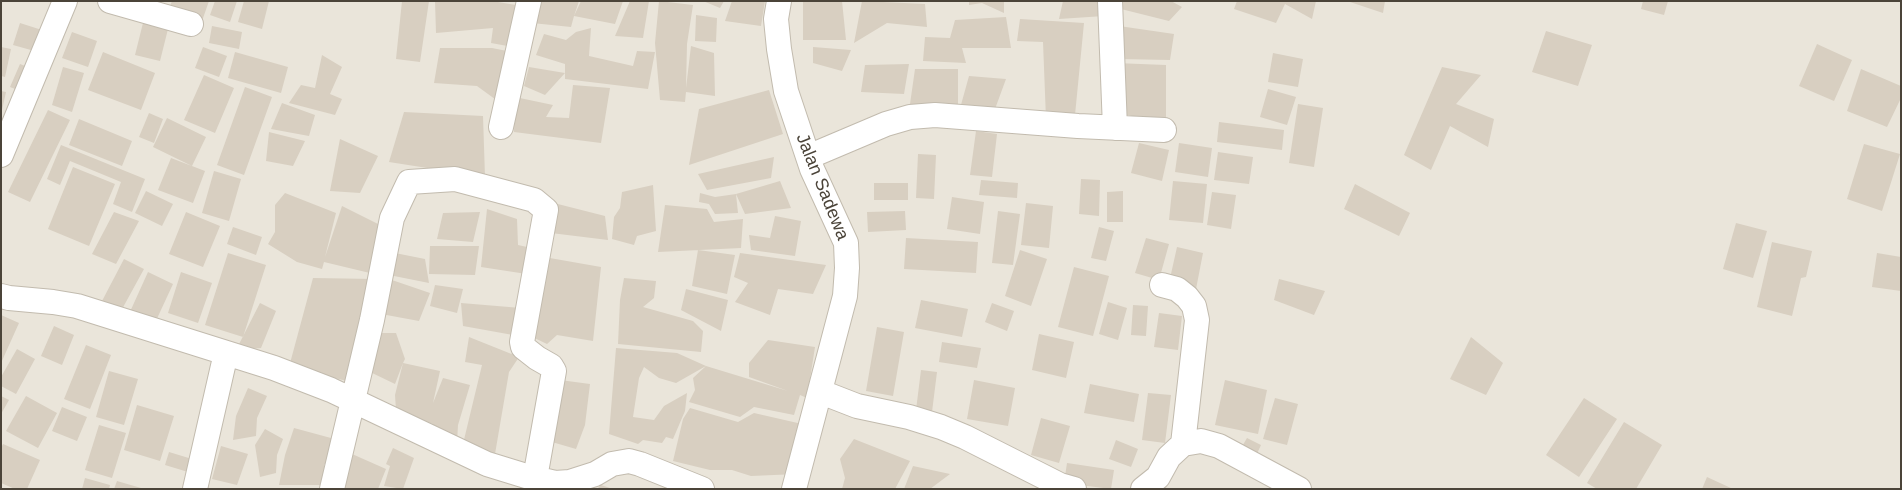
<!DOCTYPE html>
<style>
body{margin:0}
#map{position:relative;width:1902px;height:490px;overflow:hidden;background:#f6f3ec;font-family:Helvetica,sans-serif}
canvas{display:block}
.frame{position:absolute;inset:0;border:2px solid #4b4439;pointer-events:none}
</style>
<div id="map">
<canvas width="1902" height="490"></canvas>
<div class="frame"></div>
</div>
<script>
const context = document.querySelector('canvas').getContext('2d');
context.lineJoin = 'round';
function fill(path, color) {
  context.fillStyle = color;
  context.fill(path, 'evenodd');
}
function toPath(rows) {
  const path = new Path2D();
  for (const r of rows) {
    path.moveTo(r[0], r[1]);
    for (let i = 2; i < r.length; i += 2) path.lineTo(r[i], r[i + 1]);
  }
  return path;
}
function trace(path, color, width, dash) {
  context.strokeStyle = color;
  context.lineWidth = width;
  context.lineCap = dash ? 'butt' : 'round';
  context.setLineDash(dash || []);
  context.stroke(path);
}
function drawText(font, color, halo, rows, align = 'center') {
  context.font = font + ' Helvetica,sans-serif';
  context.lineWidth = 4;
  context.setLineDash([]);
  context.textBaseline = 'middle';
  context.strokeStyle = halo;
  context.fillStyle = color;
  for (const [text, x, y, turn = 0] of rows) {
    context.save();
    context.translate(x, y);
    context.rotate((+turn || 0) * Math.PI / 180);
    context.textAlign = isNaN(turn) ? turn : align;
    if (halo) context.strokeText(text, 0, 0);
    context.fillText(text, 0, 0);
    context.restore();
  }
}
const residential = toPath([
 [1,1,1901,1,1901,489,1,489]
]);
const building = toPath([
 [172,1,209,1,202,21,169,9],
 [215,1,237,1,230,22,210,15],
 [244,1,269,1,262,29,238,22],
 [402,1,429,1,420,62,396,59],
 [435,1,492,1,522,6,513,47,491,43,493,28,436,33],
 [536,1,579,1,574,16,581,1,623,1,615,24,574,16,571,27,532,23],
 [630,1,649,1,643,38,615,36],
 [659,1,693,5,687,44,686,88,691,46,714,53,715,96,686,92,685,102,660,100,655,43],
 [703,1,724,1,720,8],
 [732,1,765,1,761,26,725,21],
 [803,1,842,1,846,40,803,40],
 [862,1,925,4,927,27,887,23,854,43],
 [969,1,1004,1,1004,13,982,3,969,5],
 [1063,1,1104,1,1104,16,1059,19],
 [1118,1,1171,1,1182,7,1169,21,1117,8],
 [1237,1,1316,1,1312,19,1285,4,1276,23,1234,9],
 [1347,1,1385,1,1383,13],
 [1643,1,1668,1,1664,15,1641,9],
 [696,15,717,18,716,42,695,41],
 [1006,17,1011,48,962,48,966,63,923,61,925,37,950,38,955,20],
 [1020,19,1084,23,1075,115,1046,119,1043,42,1017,41],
 [20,23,45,31,38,52,13,45],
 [143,23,168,29,160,61,135,55],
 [212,26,242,32,239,49,209,43],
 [1119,26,1174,34,1170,60,1119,59],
 [591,28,589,56,633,66,637,51,655,52,648,89,565,79,565,64,536,55,544,34,566,40,576,32],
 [1546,31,1592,45,1578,86,1532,72],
 [72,32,97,41,88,67,62,58],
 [1817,44,1852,60,1834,101,1799,86],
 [1,47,11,49,5,77,1,76],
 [203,47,227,56,219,77,195,68],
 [813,47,851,50,842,71,813,63],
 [440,48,492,48,507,51,499,102,477,86,434,83],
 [103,52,155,73,141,110,88,90],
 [235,52,288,67,281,93,228,78],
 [1273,53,1303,59,1298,87,1268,82],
 [322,55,342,67,330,94,342,99,335,115,289,103,301,85,315,88],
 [1115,63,1166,65,1166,123,1117,113],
 [20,64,33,69,23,92,10,87],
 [909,64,904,94,861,92,865,65],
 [63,67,84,73,72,112,52,105],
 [529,67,565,73,545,95,524,86],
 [1442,67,1481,75,1456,104,1494,119,1488,147,1450,126,1431,170,1404,155],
 [915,69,958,69,958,106,909,111],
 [1861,69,1901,86,1901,98,1887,127,1847,111],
 [204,75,234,88,215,133,184,120],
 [969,76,1006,79,995,109,959,112],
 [573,85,610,88,601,143,514,132,515,97,553,105,546,117,569,118],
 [245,87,272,97,244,175,217,165],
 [1268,89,1296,97,1287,125,1260,117],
 [769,90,783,134,689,165,699,109],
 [1,91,6,92,2,110,1,110],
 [282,103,315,115,309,136,271,129],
 [1298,104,1323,108,1314,167,1289,163],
 [48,110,70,120,30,202,8,192],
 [404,112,483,116,485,177,389,162],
 [149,113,163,119,154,143,139,137],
 [167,118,206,137,192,166,153,147],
 [79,119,132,141,122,166,69,145],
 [1219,122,1284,130,1282,150,1217,142],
 [976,131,997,134,992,177,970,175],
 [269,132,305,141,293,166,266,161],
 [340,139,378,156,360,193,330,191],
 [1139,143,1169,150,1162,181,1131,173],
 [1179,143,1212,148,1208,177,1175,172],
 [1864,144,1900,154,1882,211,1847,199],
 [61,145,145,179,132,212,113,204,121,182,70,161,60,185,47,179],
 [1218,152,1253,157,1249,184,1214,180],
 [918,154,936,155,934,199,916,198],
 [774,157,771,178,707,190,698,174],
 [171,158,205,171,193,203,158,190],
 [73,167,115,184,89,246,48,229],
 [214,171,241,179,229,221,202,213],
 [1081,179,1100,180,1099,216,1079,214],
 [981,180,1018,183,1017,198,979,195],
 [780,181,791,208,745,214,736,194],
 [1173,181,1207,184,1203,223,1169,220],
 [874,183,908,183,908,200,874,200],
 [1355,184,1410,213,1399,236,1344,209],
 [653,185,656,231,637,236,634,245,612,239,614,217,620,208,622,192],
 [146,191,173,204,162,226,135,213],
 [1123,191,1123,222,1107,222,1107,192],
 [1212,192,1236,195,1231,229,1207,225],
 [285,193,336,213,325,257,342,206,384,227,374,274,324,262,322,269,297,262,268,244,275,232,275,205],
 [700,193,715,197,736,194,738,213,715,214,709,204,699,202],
 [952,197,984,202,980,234,947,229],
 [546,201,605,216,608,240,551,233],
 [1026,203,1053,206,1049,248,1021,245],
 [665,205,707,209,714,222,743,219,741,248,658,252],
 [487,209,517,219,518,245,536,249,533,275,481,267],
 [905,211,906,230,868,232,867,212],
 [998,211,1020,214,1013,265,992,263],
 [114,212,139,221,116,264,92,254],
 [186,212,220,226,203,267,169,254],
 [480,212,473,242,437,239,443,213],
 [775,216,801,221,795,256,751,250,749,235,770,238],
 [1736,223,1767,231,1753,278,1723,269],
 [233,227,262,237,256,255,227,244],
 [1099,227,1114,231,1106,261,1091,258],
 [906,238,978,242,976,273,904,269],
 [1146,238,1169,244,1159,280,1135,273],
 [1772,242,1812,251,1806,277,1801,278,1792,316,1757,307],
 [430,246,479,246,475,275,429,274],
 [1177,247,1203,253,1196,289,1169,283],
 [698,250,735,255,727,294,692,286],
 [1020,250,1047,259,1031,306,1005,296],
 [228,253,266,265,243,337,205,325],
 [395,253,425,259,429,283,389,275],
 [740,253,826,265,813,294,778,289,770,315,735,302,748,283,734,277],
 [1877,253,1901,257,1901,291,1872,287],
 [544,257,601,267,593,341,557,335,547,344,524,333],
 [124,259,144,269,121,311,102,301],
 [1074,267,1109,276,1093,336,1058,327],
 [148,272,173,284,154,325,129,314],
 [181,272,212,283,198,323,168,313],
 [313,278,375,279,347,381,289,367],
 [624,278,656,281,654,298,643,307,693,321,703,331,701,352,618,344,620,300],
 [389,279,430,293,419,321,381,314],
 [1279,279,1325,291,1314,315,1274,300],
 [435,285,463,289,457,313,430,306],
 [686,289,728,300,721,331,681,310],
 [921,300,968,309,962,337,915,328],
 [1108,302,1127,308,1118,340,1099,334],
 [260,303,276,311,261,348,236,350],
 [461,303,521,308,513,335,463,326],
 [992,303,1014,311,1007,331,985,322],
 [1133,305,1148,306,1146,336,1131,335],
 [1159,313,1182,316,1178,350,1154,347],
 [1,315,19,323,1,363],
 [54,326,74,335,62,365,41,356],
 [877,327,904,332,893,396,866,391],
 [375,333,396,333,405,359,403,363,440,371,433,403,443,378,470,385,458,425,457,443,433,433,433,424,396,410,395,395,403,363,395,384,368,371],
 [1039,334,1074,342,1066,378,1032,370],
 [469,337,519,357,509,372,495,454,462,448,482,365,465,362],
 [1471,337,1503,363,1486,395,1450,379],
 [768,340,815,347,807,398,800,395,794,415,754,407,740,417,689,402,695,390,693,378,706,366,788,391,749,377,749,363],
 [942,342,981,348,977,368,939,362],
 [86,345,111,355,90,409,64,399],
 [616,348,677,353,706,366,676,383,659,378,644,367,639,378,633,417,654,420,664,406,687,393,685,411,673,439,666,437,662,443,643,440,638,444,609,434],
 [17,349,35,359,16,394,1,386,1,377],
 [921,370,937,372,932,412,916,410],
 [109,371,138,379,124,425,96,417],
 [560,380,590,384,585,425,576,449,545,440],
 [974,380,1015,388,1008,426,967,419],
 [1225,380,1267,390,1258,434,1215,425],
 [1090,384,1139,394,1134,422,1084,413],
 [248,388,267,396,257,418,256,436,233,440,236,416],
 [1148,393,1171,395,1165,443,1142,440],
 [1,396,9,400,1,414],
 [26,396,57,413,38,448,6,431],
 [1275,398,1298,404,1287,445,1263,439],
 [1584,398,1617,419,1579,477,1546,455],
 [137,405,174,416,160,461,124,450],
 [62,407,87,417,77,441,52,431],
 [690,408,738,422,754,413,802,424,796,435,797,474,751,476,732,470,710,470,673,461,683,419],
 [1041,418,1070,426,1059,463,1031,455],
 [1624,422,1662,445,1636,489,1597,489,1587,483],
 [99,425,126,433,112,478,85,470],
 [294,428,342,441,324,465,325,485,279,485,285,455],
 [265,429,283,439,277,455,276,473,260,477,255,445],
 [1247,438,1261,445,1255,458,1240,450],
 [854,439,910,461,895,489,842,489,845,478,840,459],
 [1116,440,1138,449,1131,467,1109,459],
 [3,444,40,460,27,489,15,489,1,483,1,448],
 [221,446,248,454,237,485,212,479],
 [393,448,414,458,403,489,384,486,390,466,386,464],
 [343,450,386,469,378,489,334,489],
 [169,452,192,459,188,472,165,465],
 [1067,463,1114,470,1111,489,1064,483],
 [913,466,950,474,930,489,904,489],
 [1707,477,1733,489,1702,489],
 [85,478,110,485,109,489,82,489],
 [117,481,141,488,141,489,114,489],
 [601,485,610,488,610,489,597,489]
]);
const minor = toPath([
 [110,1,191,24],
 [779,1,776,19,779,49,786,91,812,169,846,243,847,268,845,296,794,489],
 [1110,1,1115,128],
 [501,127,529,1],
 [1,155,65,1],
 [808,157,886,124,910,117,935,115,1078,126,1164,130],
 [1162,285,1177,289,1187,297,1194,306,1197,320,1183,444],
 [1,296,9,298,53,302,77,306,274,368,331,390,487,464,526,476,555,483,570,482,595,474,612,464,629,461,640,464,702,489],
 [821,392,857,406,909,417,941,427,965,437,1060,485,1074,489],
 [195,489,226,353],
 [332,489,372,320,392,218,409,182,455,179,534,200,546,210,522,342,523,347,537,358,551,366,554,371,535,478],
 [1143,489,1158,477,1169,457,1183,444,1201,441,1219,446,1299,489]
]);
const streetNames = [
 ["Jalan Sadewa",822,187,68]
];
fill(residential, '#eae5da');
fill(building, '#d8cfc1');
trace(minor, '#c2bbae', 26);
trace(minor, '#fff', 24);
drawText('18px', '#4b4439', '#fff', streetNames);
</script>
